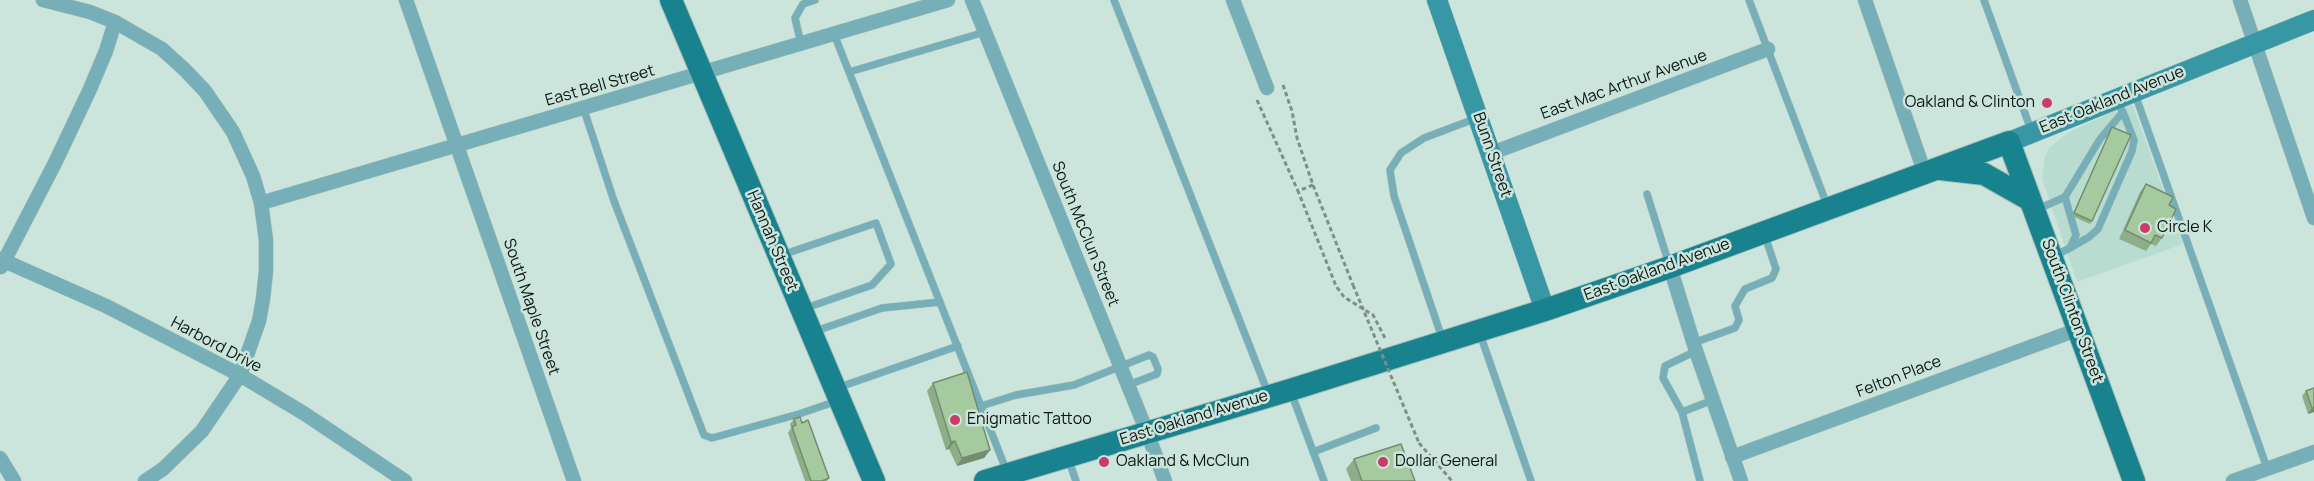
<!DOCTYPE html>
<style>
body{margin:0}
canvas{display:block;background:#cbe5dd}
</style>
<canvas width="2314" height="481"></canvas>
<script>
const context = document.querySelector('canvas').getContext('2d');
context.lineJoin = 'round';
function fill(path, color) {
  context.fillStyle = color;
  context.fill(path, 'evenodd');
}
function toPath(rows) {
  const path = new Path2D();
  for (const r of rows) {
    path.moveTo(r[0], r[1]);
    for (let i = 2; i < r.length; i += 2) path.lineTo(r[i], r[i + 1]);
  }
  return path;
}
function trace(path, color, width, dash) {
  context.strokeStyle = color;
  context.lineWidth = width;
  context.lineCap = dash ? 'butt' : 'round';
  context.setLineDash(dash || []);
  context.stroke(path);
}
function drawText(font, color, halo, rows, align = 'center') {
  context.font = font + ' Manrope,sans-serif';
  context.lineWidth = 5;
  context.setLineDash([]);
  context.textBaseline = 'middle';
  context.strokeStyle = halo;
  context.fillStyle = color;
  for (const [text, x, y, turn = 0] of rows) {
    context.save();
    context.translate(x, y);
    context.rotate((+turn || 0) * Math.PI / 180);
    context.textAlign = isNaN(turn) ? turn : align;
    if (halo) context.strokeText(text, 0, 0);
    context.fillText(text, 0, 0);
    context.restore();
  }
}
const built = toPath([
 [2132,103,2183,244,2077,282,2042,179,2045,156,2049,148,2069,132]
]);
const path = toPath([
 [1283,85,1292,111,1297,138,1313,185,1353,285],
 [1257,100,1298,191],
 [1313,185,1298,191,1336,286,1344,297,1373,315,1385,338],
 [1419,443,1452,481]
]);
const lane = toPath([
 [1114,0,1268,393],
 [1749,0,1827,205],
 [1984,0,2031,130],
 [834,34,1007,472],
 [801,44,795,18,803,4,815,0],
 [849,72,985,32],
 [2135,94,2267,468],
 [583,107,614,201,704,435,712,438,799,414,837,401],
 [1647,194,1669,264],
 [2038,209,2065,197,2100,139,2123,112,2121,109],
 [2070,248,2089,237,2098,229,2132,151,2134,140,2123,112],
 [782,255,876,223,891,264,872,285,806,308],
 [2054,256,2070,248,2076,235,2065,197],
 [813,332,882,308,940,302],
 [1480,334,1531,481],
 [1442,338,1394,196,1390,170,1401,153,1424,138,1477,118],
 [1693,343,1735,328,1739,320,1735,306,1745,289,1772,278,1776,269,1765,236],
 [837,388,958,346],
 [1291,392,1324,481],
 [981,406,1016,395,1074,385,1149,355,1153,357,1158,369,1157,374,1128,385],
 [1682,412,1663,378,1665,366,1696,351],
 [1313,452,1376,428],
 [1069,461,1076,481],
 [1700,481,1682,412,1713,400]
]);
const street = toPath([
 [43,0,90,12,115,22,162,49,185,70,205,91,233,132,253,176,261,203,266,240,266,271,263,299,259,321,240,375,202,431,163,469,145,481],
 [406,0,574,481],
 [972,0,1147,432,1165,481],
 [1233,0,1267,88],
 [1865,0,1924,171],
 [2240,0,2314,218],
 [1492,153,1768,49],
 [261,203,948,0],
 [0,259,106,306,240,375,305,414,405,481],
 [1,267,55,163,90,89,106,51,115,22],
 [1670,267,1696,351,1741,481],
 [1732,457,2079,329],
 [0,458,14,481],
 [2233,481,2314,452]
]);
const secondary = toPath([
 [1437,0,1545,310],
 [2009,142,2314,20]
]);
const primary = toPath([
 [671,0,874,481],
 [1940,169,1984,174,2030,200],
 [985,481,1290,390,1545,310,1670,267,2009,142,2134,481]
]);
const pathBridge = toPath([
 [1353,285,1419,443]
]);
const wall = toPath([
 [2112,127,2092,221,2090,224,2072,216],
 [2146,184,2169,205,2162,238,2156,246,2151,244,2146,251,2119,239,2140,192],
 [933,383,990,450,984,458,957,466,949,449,946,450,927,391],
 [2314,388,2314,412,2308,414,2302,396,2306,391],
 [794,419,829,478,827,481,805,481,788,433,791,428,790,424],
 [1354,459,1415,481,1351,481,1346,469]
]);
const shadedWall = toPath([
 [2312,408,2314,408,2314,412,2308,414],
 [955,441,949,449,946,450,951,442],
 [990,450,984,458,957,466,962,458]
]);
const building = toPath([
 [2112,127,2131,135,2092,221,2074,213,2112,127],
 [2146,184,2173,197,2169,205,2176,209,2162,238,2155,235,2151,243,2125,230,2146,184],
 [967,372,990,450,962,458,955,441,951,442,933,383,967,372],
 [2314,388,2314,408,2312,408,2306,391,2314,388],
 [800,417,802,423,808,420,829,478,822,481,811,481,792,427,796,425,794,419,800,417],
 [1401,444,1415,481,1362,481,1354,459,1401,444]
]);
const markers = [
 [2047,103,6,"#ca3c68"],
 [2145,228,6,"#ca3c68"],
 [955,420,6,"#ca3c68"],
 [1104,462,6,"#ca3c68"],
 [1383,462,6,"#ca3c68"]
];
const streetNames = [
 ["East Mac Arthur Avenue",1624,85,-20],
 ["East Bell Street",600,86,-16],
 ["East Oakland Avenue",2112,100,-22],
 ["Bunn Street",1492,155,71],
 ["South McClun Street",1085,234,68],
 ["Hannah Street",772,241,67],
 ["East Oakland Avenue",1657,270,-20],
 ["South Maple Street",531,307,71],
 ["South Clinton Street",2072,311,70],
 ["Harbord Drive",216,345,28],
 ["Felton Place",1899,377,-21],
 ["East Oakland Avenue",1194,418,-17]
];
const poiNames = [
 ["Oakland & Clinton",2035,103,"right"],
 ["Circle K",2157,228],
 ["Enigmatic Tattoo",967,420],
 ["Oakland & McClun",1116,462],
 ["Dollar General",1395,462]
];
fill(built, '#b9dcd1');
trace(lane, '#a9c0b8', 8);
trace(street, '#a9c0b8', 15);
trace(secondary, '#a9c0b8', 21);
trace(primary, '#a9c0b8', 24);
trace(path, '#7c8f89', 3, [4.5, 3]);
trace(lane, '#77afb8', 7);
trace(street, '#77afb8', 14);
trace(secondary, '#3797a5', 20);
trace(primary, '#19828f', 22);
trace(pathBridge, '#7c8f89', 3, [4.5, 3]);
fill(wall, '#8eae89');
fill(shadedWall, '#748d6f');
fill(building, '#a5ca9f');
trace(building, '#748d6f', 1.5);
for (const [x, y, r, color] of markers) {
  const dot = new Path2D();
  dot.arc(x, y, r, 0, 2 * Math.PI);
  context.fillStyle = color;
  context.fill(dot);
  trace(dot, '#cbe5dd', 2);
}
drawText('16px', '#0c1512', '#cbe5dd', streetNames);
drawText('16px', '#0c1512', '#cbe5dd', poiNames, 'left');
</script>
